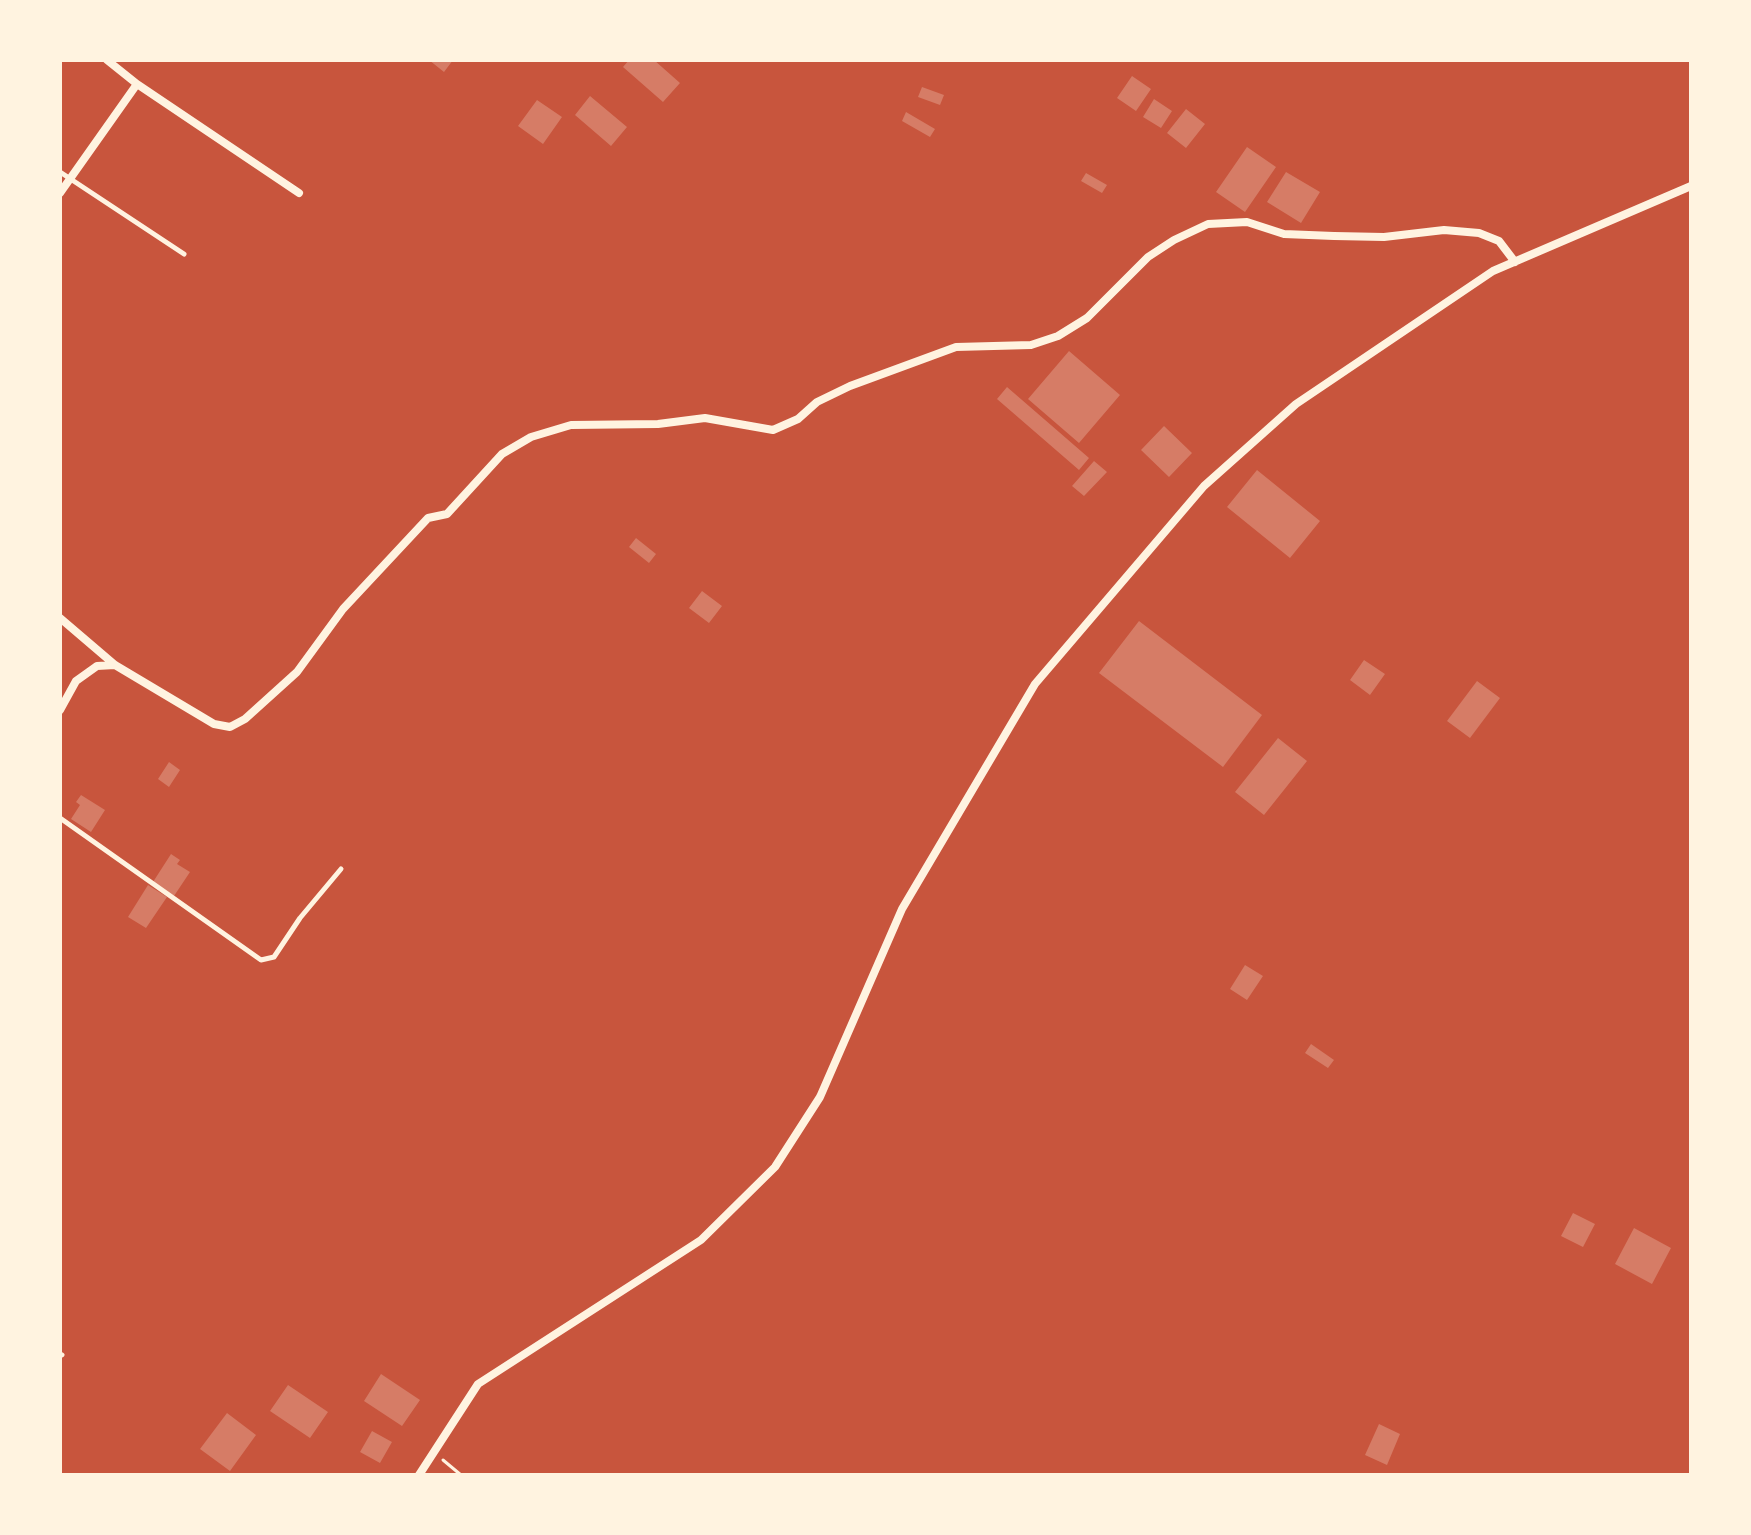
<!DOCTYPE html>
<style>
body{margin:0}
#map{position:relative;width:1751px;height:1535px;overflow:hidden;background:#c8553d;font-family:Raleway,sans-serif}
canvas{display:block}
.frame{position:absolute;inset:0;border:62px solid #fff3e0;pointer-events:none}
</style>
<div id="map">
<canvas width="1751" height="1535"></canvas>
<div class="frame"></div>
</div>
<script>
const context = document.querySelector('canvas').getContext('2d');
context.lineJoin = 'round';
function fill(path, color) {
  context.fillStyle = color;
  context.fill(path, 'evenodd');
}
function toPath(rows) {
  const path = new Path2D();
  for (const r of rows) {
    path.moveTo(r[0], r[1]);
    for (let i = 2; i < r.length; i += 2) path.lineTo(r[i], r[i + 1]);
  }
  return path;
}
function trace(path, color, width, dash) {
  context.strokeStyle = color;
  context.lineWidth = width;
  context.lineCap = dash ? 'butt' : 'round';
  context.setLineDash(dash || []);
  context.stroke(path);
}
const building = toPath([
 [429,60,453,60,444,72],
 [629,60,654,60,680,83,663,102,623,67],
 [1132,76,1151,89,1136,111,1117,98],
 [922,87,944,95,940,105,918,97],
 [590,96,627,127,611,146,575,115],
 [1154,99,1172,111,1161,128,1143,117],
 [537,100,562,117,543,144,518,126],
 [1186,109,1205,124,1186,148,1167,133],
 [906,112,935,129,930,137,902,121],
 [1247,147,1276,167,1245,212,1216,192],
 [1286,172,1320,192,1301,223,1267,202],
 [1086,173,1107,185,1102,193,1081,181],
 [1069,351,1120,395,1079,443,1028,399],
 [1007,387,1089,458,1079,470,997,399],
 [1164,426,1192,453,1169,477,1141,450],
 [1094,461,1107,472,1084,496,1072,486],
 [1257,470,1320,521,1290,558,1227,507],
 [636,538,656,554,649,563,629,547],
 [702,591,722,606,709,623,689,608],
 [1139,621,1262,715,1223,767,1099,673],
 [1364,660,1385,674,1370,695,1350,680],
 [1477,681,1500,698,1470,738,1447,721],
 [1278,738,1307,761,1264,815,1235,792],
 [169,762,180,770,169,787,158,779],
 [81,795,105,810,91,832,71,819,80,805,76,802],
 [171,854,180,860,177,864,190,872,174,896,153,882],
 [148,885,167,897,146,928,128,917],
 [1245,965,1263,976,1247,1000,1230,989],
 [1311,1044,1334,1060,1328,1068,1305,1053],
 [1573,1213,1595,1224,1583,1247,1561,1236],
 [1634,1228,1671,1248,1652,1284,1615,1264],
 [381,1374,420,1400,402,1426,364,1401],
 [288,1385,328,1412,310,1438,270,1411],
 [227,1413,256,1435,230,1471,200,1449],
 [1379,1424,1400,1434,1387,1465,1365,1455],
 [372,1431,392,1442,380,1463,360,1452]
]);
const path = toPath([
 [443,1460,461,1475]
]);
const service = toPath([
 [60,172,184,254],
 [60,818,261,960,274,957,300,918,341,869],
 [60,1354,62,1355]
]);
const minor = toPath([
 [107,60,137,84,299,193],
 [60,193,137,84],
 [60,618,115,665,214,724,230,727,245,719,297,672,343,609,428,518,447,514,502,454,531,437,571,425,658,424,705,418,773,430,798,419,817,402,850,386,956,347,1031,345,1058,336,1087,318,1148,257,1174,240,1208,224,1247,222,1284,234,1334,236,1384,237,1444,230,1479,233,1499,241,1515,262],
 [60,710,76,681,97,666,115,665],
 [419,1475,478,1384,701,1240,775,1167,820,1097,902,909,1035,684,1204,486,1296,404,1493,271,1691,186]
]);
fill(building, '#d67c66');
trace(path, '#fff3e0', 3);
trace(service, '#fff3e0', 5);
trace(minor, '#fff3e0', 8);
</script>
